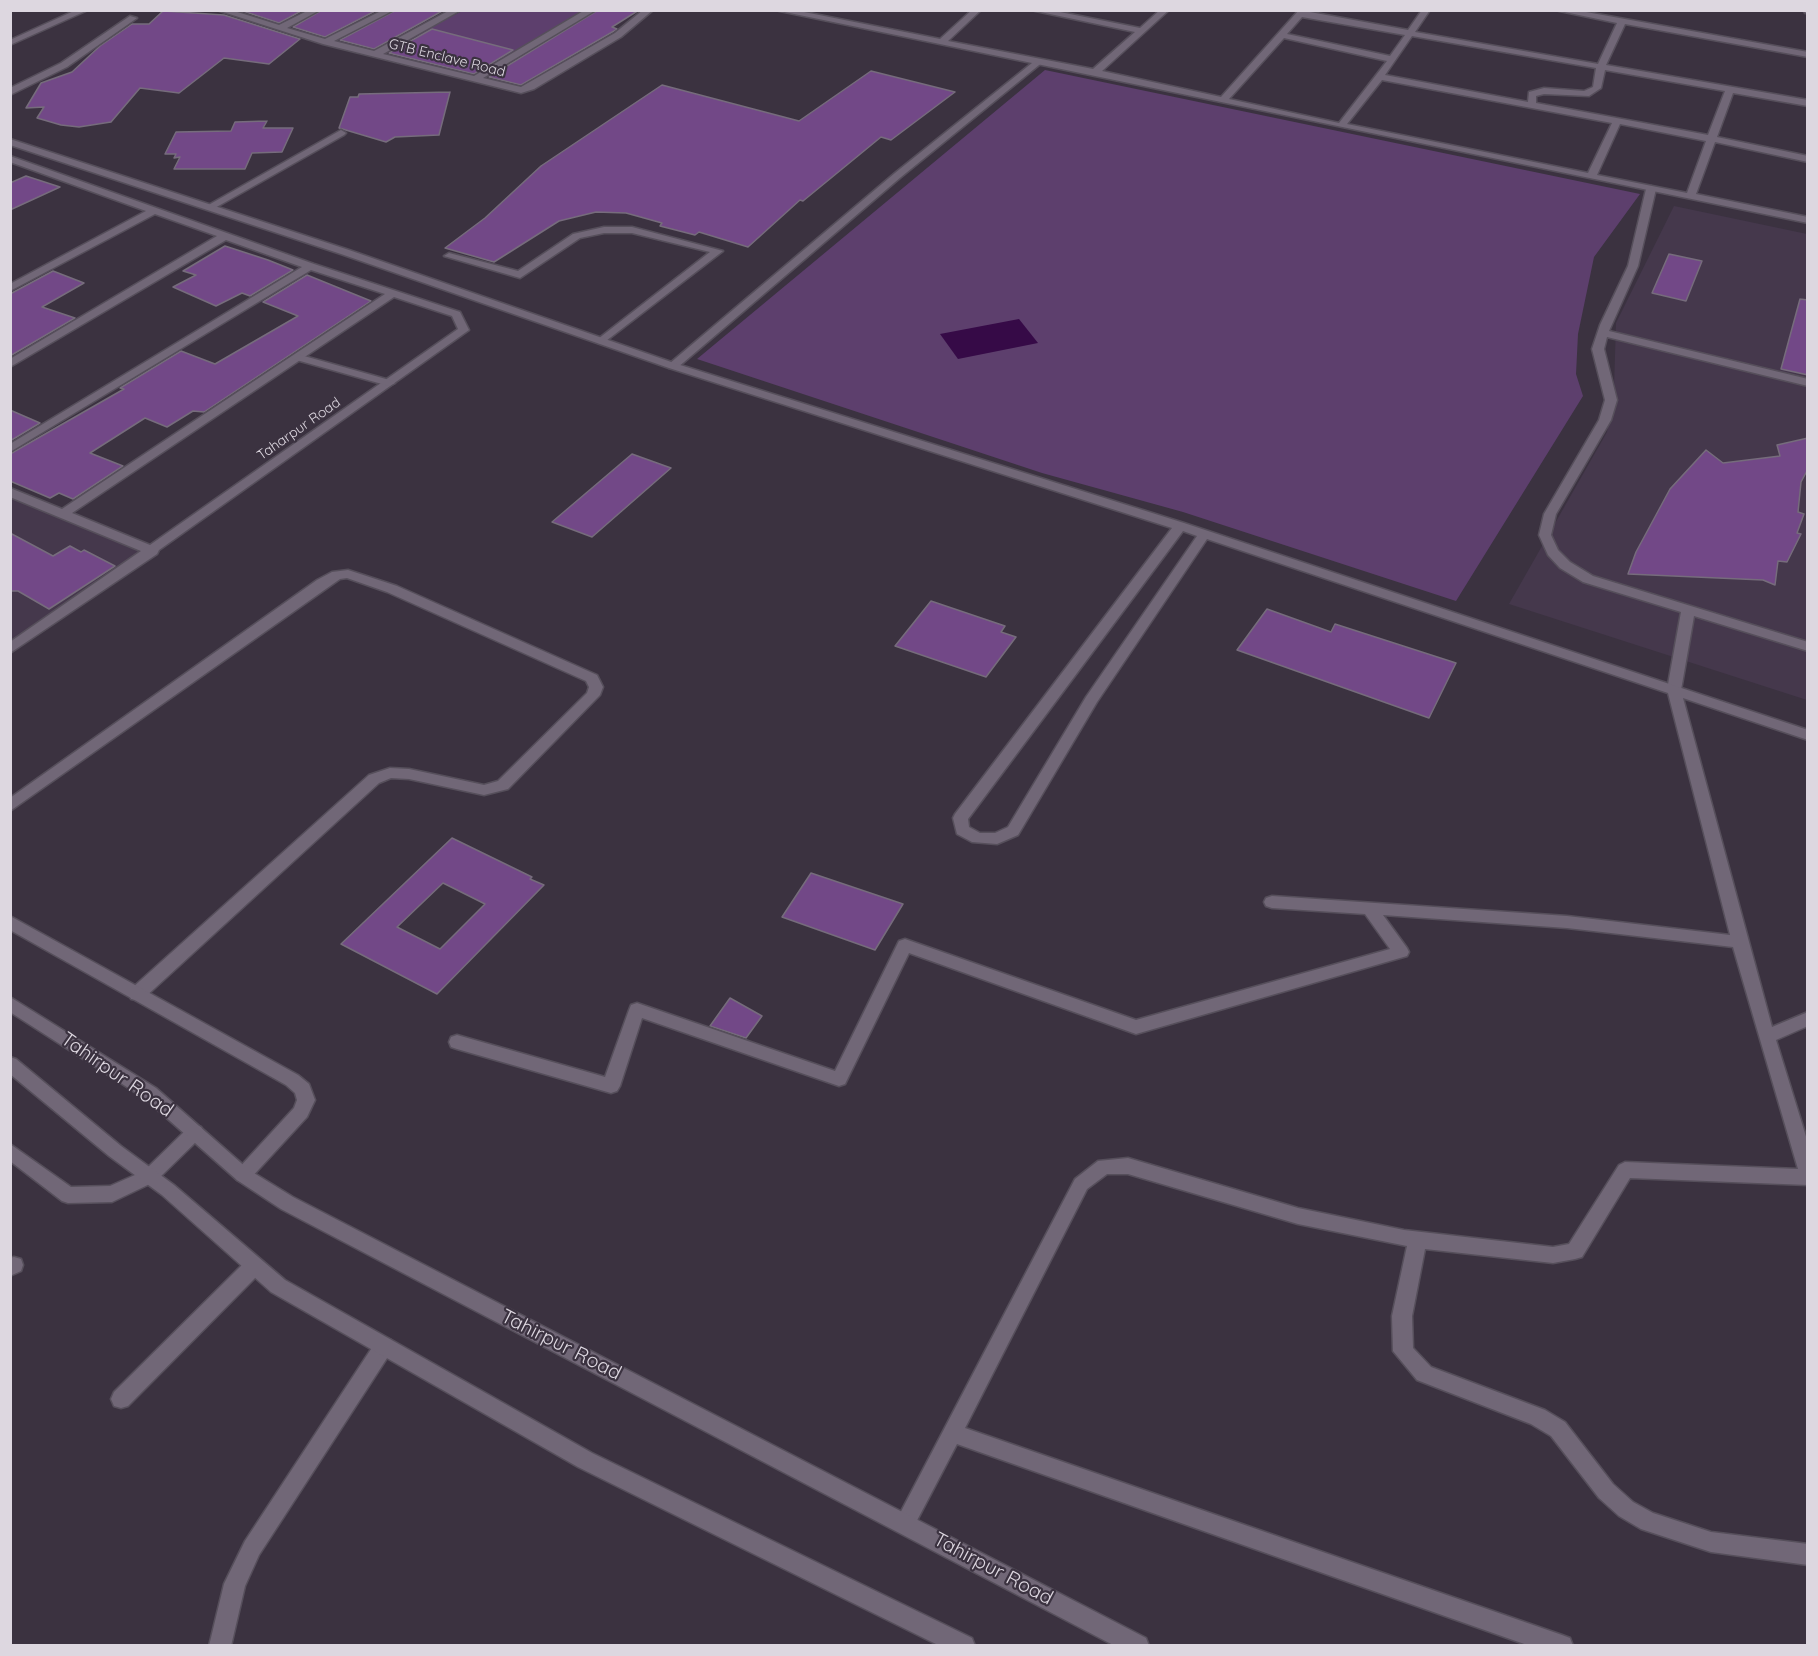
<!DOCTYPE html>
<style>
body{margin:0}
#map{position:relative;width:1818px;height:1656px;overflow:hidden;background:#3b3240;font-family:Quicksand,sans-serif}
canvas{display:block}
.frame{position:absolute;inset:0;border:12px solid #ddd7e0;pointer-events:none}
</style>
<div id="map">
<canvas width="1818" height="1656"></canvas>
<div class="frame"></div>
</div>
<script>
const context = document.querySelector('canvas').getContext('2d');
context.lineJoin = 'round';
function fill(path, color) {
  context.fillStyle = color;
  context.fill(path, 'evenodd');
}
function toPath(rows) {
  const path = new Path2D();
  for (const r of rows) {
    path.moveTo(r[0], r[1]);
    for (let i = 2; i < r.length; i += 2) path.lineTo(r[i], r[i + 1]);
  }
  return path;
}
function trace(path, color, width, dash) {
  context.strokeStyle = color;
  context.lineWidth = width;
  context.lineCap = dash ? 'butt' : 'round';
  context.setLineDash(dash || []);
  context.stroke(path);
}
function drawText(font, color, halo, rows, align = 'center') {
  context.font = font + ' Quicksand,sans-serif';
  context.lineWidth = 4.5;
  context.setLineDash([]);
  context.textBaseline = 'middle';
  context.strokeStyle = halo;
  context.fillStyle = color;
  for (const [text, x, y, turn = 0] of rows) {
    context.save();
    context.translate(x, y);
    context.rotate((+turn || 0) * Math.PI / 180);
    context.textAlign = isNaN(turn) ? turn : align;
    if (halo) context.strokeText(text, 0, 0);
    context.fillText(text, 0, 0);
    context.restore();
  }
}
const built = toPath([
 [1674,206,1807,234,1807,700,1509,604,1607,432,1614,388,1616,323],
 [10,492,153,551,11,653,10,653]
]);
const green = toPath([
 [462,11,596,11,505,60,415,35],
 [1045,70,1640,194,1594,257,1578,334,1576,374,1583,396,1456,601,1183,512,1042,473,697,359]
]);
const water = toPath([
 [1019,319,1038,343,958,359,940,334]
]);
const building = toPath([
 [240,10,303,10,279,23,240,10],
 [322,10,377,10,325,37,293,27,322,10],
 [396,10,444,10,374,49,340,40,396,10],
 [598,10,639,10,612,27,617,29,614,31,521,85,489,77,598,10],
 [163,11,224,15,300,39,269,64,224,58,179,93,140,88,111,122,79,127,61,125,37,118,44,107,26,108,41,83,72,72,100,46,132,24,149,24,163,11],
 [432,29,513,50,474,74,389,53,432,29],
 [871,71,955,92,891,140,881,137,803,201,800,200,748,247,699,232,695,235,660,226,662,223,626,213,596,212,559,221,494,262,445,248,485,218,541,166,662,85,799,121,871,71],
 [450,92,439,135,395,137,386,142,339,128,350,97,358,97,359,94,450,92],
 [267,121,263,128,293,128,282,152,252,153,245,169,174,169,180,157,174,158,176,154,165,154,176,132,231,131,235,122,267,121],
 [26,176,60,187,10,210,10,183,26,176],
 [225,246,268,260,293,270,250,296,242,293,216,306,173,287,196,275,183,271,225,246],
 [1669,254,1702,261,1686,301,1652,293,1669,254],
 [53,271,84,283,42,307,75,318,10,356,10,294,53,271],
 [307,275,371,301,204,412,193,411,167,427,145,418,90,453,123,466,73,499,59,493,50,498,10,481,10,454,124,389,120,388,181,351,215,364,298,316,263,302,307,275],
 [1800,299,1808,300,1808,375,1781,369,1800,299],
 [10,410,40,423,10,441,10,410],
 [1808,438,1808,469,1801,482,1798,512,1804,514,1797,533,1801,534,1787,562,1778,561,1775,585,1763,580,1628,574,1636,552,1670,489,1706,450,1723,463,1780,456,1777,445,1808,438],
 [632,454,671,468,592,537,552,522,632,454],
 [10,533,53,556,70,546,81,552,84,550,115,566,49,609,18,591,10,591,10,533],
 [931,601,1005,626,1001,632,1016,637,986,677,895,646,931,601],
 [1267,609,1331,632,1335,624,1456,663,1429,718,1237,650,1267,609],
 [452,838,532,877,530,879,544,885,437,994,341,944,452,838],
 [443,883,485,904,440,949,397,927,443,883],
 [811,873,903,904,875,950,782,917,811,873],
 [730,998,762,1016,746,1038,710,1026,730,998]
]);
const service = toPath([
 [130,16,137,18,67,67,10,95,10,88,61,63,130,16],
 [1037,59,1044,61,901,177,677,368,669,368,669,364,895,173,1037,59],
 [341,130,346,133,344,135,213,209,205,207,341,130],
 [10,156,314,264,460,312,469,330,159,550,157,554,10,653,10,642,141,551,10,497,10,488,62,509,385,294,311,270,10,452,10,444,302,267,226,240,10,367,10,359,217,236,155,214,10,291,10,284,146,211,10,162,10,156],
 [394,297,452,316,458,329,150,545,72,513,394,297],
 [1651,186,1656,189,1638,266,1609,331,1808,379,1808,386,1607,337,1604,349,1617,400,1611,420,1556,514,1551,535,1558,550,1570,562,1593,576,1808,642,1808,651,1694,616,1681,690,1674,695,1667,690,1681,612,1583,582,1560,568,1548,555,1539,535,1544,514,1599,420,1605,400,1592,349,1600,325,1628,266,1646,189,1651,186],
 [604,227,632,227,723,251,602,344,598,343,598,339,710,252,632,233,604,233,580,238,520,278,444,256,449,253,518,271,573,234,604,227],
 [348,570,397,586,597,675,603,687,600,695,508,789,484,795,409,779,391,778,379,783,143,999,137,1000,131,999,129,994,131,989,369,775,390,768,409,769,484,785,498,781,587,693,589,687,586,681,387,592,347,578,340,579,10,811,10,798,317,580,332,572,348,570]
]);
const minor = toPath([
 [217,10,231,10,279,25,309,10,320,10,287,28,325,39,383,10,394,10,334,41,374,51,450,10,461,10,383,54,474,76,585,10,596,10,483,78,521,87,615,33,643,10,653,10,621,37,534,89,521,93,323,44,217,10],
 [775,10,794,10,940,39,972,10,981,10,948,41,1093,69,1135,32,1031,10,1050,10,1140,28,1160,10,1169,10,1102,71,1221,97,1299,10,1408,30,1422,10,1430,10,1415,32,1598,64,1617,23,1555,10,1575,10,1808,52,1808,57,1625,24,1606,65,1808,100,1808,106,1733,93,1717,137,1808,156,1808,162,1715,142,1696,194,1808,217,1808,223,775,10],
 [1302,17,1405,35,1390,56,1287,34,1302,17],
 [1412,36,1596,68,1593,87,1584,91,1544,88,1529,92,1528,102,1385,75,1412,36],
 [1284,38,1387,61,1339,123,1229,99,1284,38],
 [1605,70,1725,91,1708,135,1536,103,1536,96,1544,94,1589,96,1601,88,1605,70],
 [1382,80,1612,123,1588,173,1347,124,1382,80],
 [1620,124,1706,141,1687,193,1597,175,1620,124],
 [1803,10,1808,10,1808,13,1805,13,1803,10],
 [10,139,349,250,677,364,1184,523,1808,730,1808,740,1683,698,1772,1027,1808,1012,1808,1026,1776,1040,1808,1143,1808,1185,1630,1178,1582,1257,1575,1259,1553,1263,1425,1249,1412,1316,1413,1348,1431,1367,1545,1410,1565,1422,1613,1484,1633,1502,1653,1513,1711,1532,1808,1544,1808,1565,1711,1552,1641,1529,1619,1516,1599,1498,1551,1436,1531,1424,1417,1380,1393,1351,1392,1316,1407,1246,1298,1224,1128,1174,1107,1174,1087,1189,965,1428,1562,1635,1570,1638,1573,1646,1530,1646,957,1444,912,1530,905,1533,898,1530,895,1523,1075,1179,1098,1161,1128,1158,1298,1208,1404,1230,1553,1247,1569,1244,1619,1165,1625,1162,1798,1169,1733,947,1567,928,1383,915,1407,948,1409,952,1407,956,1136,1034,909,953,845,1084,839,1086,642,1018,620,1086,617,1091,611,1093,457,1049,451,1047,449,1042,451,1037,457,1035,605,1077,629,1010,631,1005,637,1003,835,1071,897,945,899,941,905,939,1136,1020,1390,949,1365,914,1272,908,1266,906,1264,902,1266,898,1272,896,1567,916,1730,935,1668,693,1207,539,1097,702,1018,835,997,844,972,842,957,834,953,818,955,814,1172,528,669,368,341,254,10,145,10,139],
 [1183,531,1197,536,1086,697,1008,827,995,833,980,833,969,827,968,819,1183,531],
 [297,354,393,381,395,383,389,386,293,359,291,357,297,354],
 [10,916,298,1075,309,1084,315,1100,307,1117,249,1180,243,1183,237,1180,234,1175,237,1170,294,1108,297,1100,295,1093,286,1085,10,930,10,916],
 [14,1257,21,1259,23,1265,21,1271,10,1276,10,1258,14,1257],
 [254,1258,261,1260,263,1266,261,1272,128,1406,121,1408,114,1406,111,1399,114,1392,247,1260,254,1258],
 [384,1337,391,1340,394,1346,391,1352,259,1555,245,1586,231,1646,209,1646,224,1584,245,1541,377,1340,384,1337]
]);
const tertiary = toPath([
 [195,1125,201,1127,204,1132,201,1137,156,1181,112,1202,68,1203,62,1201,10,1161,10,1144,71,1187,110,1186,144,1171,189,1127,195,1125]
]);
const secondary = toPath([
 [76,10,88,10,10,45,10,40,76,10],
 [10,997,156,1088,249,1170,293,1197,1146,1638,1149,1646,1115,1646,281,1209,237,1180,144,1098,10,1012,10,997],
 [10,1057,16,1059,121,1146,174,1185,285,1280,592,1453,972,1638,975,1646,940,1646,578,1467,271,1292,162,1195,109,1156,10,1074,10,1057]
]);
const farStreetnames = [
 ["GTB Enclave Road",447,58,14],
 ["Taharpur Road",299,429,-35]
];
const nearStreetnames = [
 ["Tahirpur Road",117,1075,35],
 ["Tahirpur Road",561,1345,27],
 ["Tahirpur Road",993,1569,28]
];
fill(built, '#45384c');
fill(green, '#5d3f6d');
fill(water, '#360a47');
fill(building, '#724887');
trace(building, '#766c7c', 1.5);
trace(service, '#564f5b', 3);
trace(minor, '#564f5b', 3);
trace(tertiary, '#564f5b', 3);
trace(secondary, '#564f5b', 3);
fill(service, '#716777');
fill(minor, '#716777');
fill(tertiary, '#716777');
fill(secondary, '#716777');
drawText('14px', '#ddd7e0', '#3b3240', farStreetnames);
drawText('20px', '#ddd7e0', '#3b3240', nearStreetnames);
</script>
